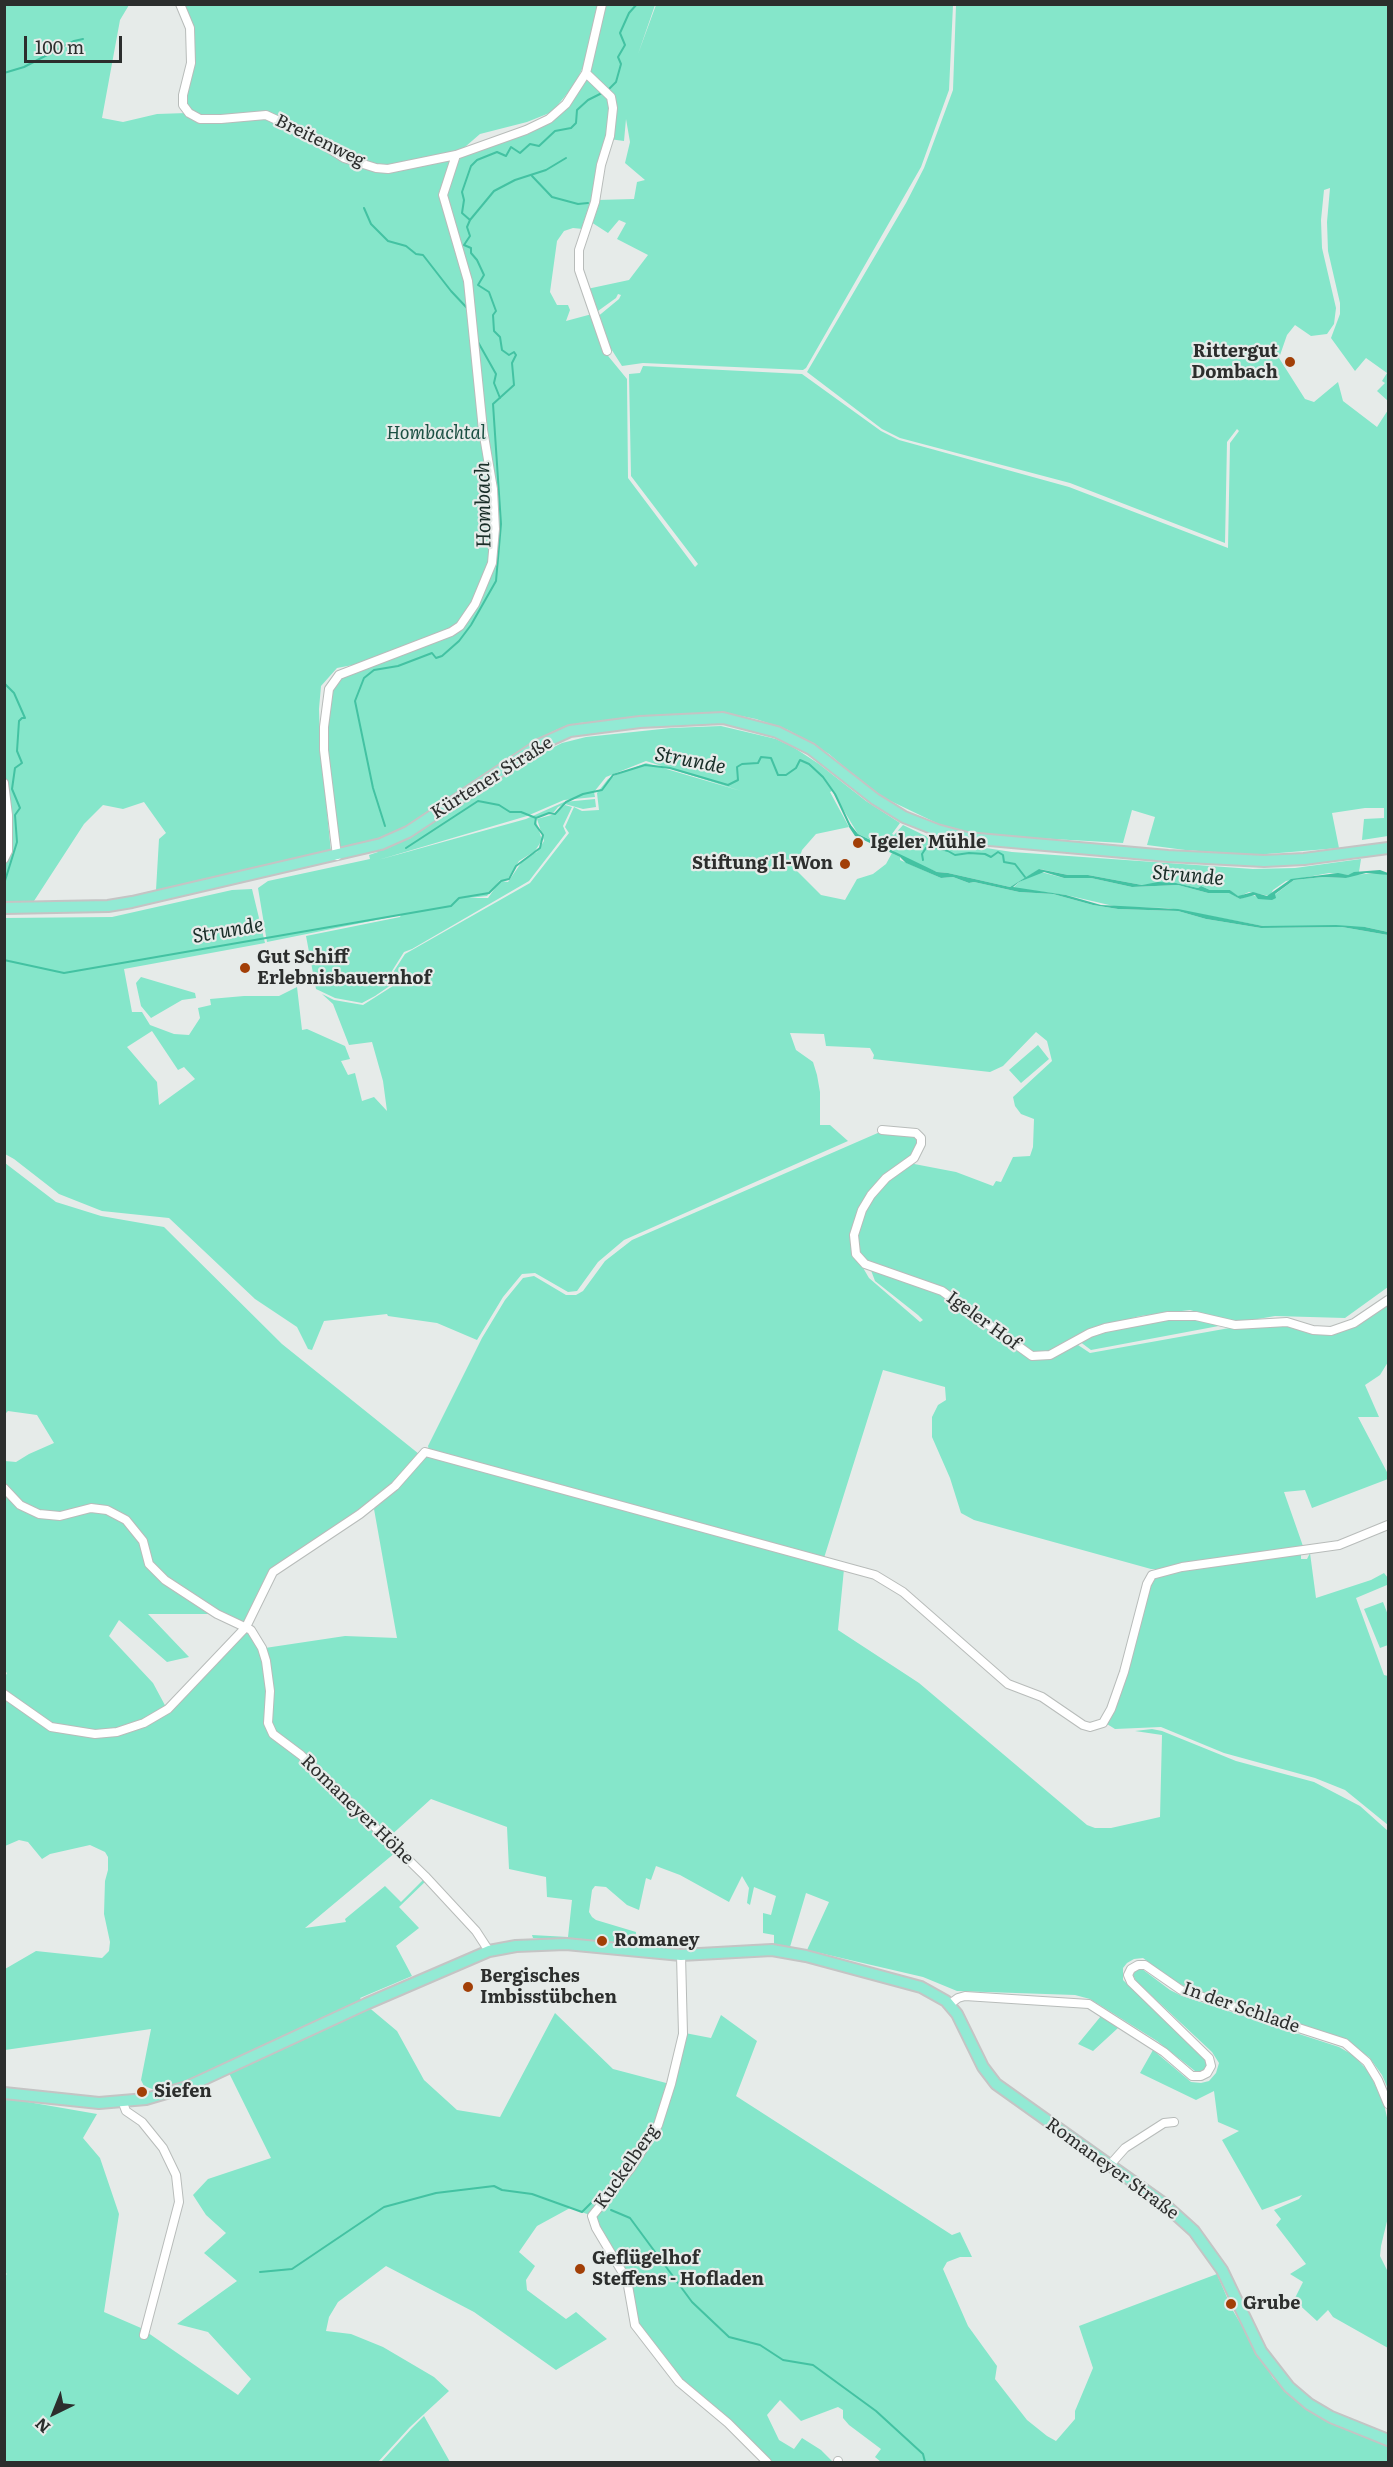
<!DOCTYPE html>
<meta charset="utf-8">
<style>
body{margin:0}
#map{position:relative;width:1393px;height:2467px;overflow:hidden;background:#e6ebe9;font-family:Literata,serif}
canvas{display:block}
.frame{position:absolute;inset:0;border:6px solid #2c2e2d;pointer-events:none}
.north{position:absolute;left:24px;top:2383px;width:60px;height:60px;-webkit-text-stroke:4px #e6ebe9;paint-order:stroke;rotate:223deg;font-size:16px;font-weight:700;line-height:24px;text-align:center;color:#2c2e2d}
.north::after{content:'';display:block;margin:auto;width:21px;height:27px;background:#2c2e2d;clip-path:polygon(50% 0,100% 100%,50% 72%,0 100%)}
.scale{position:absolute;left:24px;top:36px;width:98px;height:27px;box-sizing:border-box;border:3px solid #2c2e2d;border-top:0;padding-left:8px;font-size:18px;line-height:21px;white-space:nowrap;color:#2c2e2d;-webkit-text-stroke:4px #e6ebe9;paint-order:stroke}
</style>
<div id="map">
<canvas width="1393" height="2467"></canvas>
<div class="frame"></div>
<div class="north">N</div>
<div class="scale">100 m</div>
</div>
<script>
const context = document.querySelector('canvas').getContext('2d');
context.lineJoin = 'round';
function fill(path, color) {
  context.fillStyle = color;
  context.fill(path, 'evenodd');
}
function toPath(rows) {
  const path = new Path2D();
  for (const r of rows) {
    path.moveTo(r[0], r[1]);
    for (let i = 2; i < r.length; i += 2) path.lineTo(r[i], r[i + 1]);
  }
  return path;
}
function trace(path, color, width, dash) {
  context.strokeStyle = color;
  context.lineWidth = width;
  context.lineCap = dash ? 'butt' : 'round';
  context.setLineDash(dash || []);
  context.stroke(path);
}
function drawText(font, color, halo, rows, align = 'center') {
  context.font = font + ' Literata,serif';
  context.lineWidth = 4.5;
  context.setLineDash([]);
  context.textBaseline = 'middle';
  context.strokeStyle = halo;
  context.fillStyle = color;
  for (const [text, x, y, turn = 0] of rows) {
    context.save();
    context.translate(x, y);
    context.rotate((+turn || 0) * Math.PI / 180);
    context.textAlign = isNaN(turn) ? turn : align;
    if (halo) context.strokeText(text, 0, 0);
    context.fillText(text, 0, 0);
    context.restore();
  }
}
const green = toPath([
 [5,5,129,5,120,20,102,118,123,122,157,114,187,113,200,119,266,116,375,170,456,157,439,192,448,226,466,261,447,205,447,193,454,168,461,157,548,124,570,105,592,63,606,5,655,5,638,54,656,5,953,5,949,90,921,167,806,368,803,370,643,363,622,366,608,344,604,351,627,379,628,478,695,567,698,564,631,476,629,374,640,373,643,366,802,374,881,431,899,440,1069,487,1228,548,1230,443,1239,431,1237,429,1227,442,1225,543,1070,483,900,438,882,429,807,372,906,203,924,168,953,90,956,5,1388,5,1388,401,1377,391,1385,383,1382,381,1387,373,1366,358,1355,371,1331,338,1340,314,1340,303,1328,251,1327,222,1330,188,1324,190,1321,220,1322,248,1336,308,1334,324,1327,334,1311,336,1295,325,1287,335,1279,358,1305,399,1314,402,1338,382,1343,401,1377,427,1388,410,1388,836,1362,840,1364,819,1384,818,1384,808,1365,808,1332,813,1339,848,1255,855,1185,850,1147,845,1155,817,1132,810,1123,843,983,835,947,828,876,794,829,754,788,730,756,719,721,712,579,723,556,730,530,745,534,757,562,743,586,737,671,728,721,726,776,739,793,747,819,764,866,801,900,823,892,834,894,835,903,825,934,840,1012,852,1253,869,1295,868,1361,859,1359,872,1348,875,1329,873,1286,881,1273,890,1270,896,1249,892,1238,897,1230,890,1210,890,1201,886,1198,888,1176,883,1142,885,1088,875,1068,875,1040,869,1010,887,948,873,937,872,908,860,893,851,898,837,893,840,888,848,858,834,832,791,830,792,849,827,816,834,802,850,796,870,821,895,845,900,857,879,873,874,886,864,892,853,900,857,900,860,941,878,953,877,969,883,974,882,1019,892,1053,894,1093,905,1118,909,1178,911,1206,919,1261,928,1342,927,1388,935,1388,1287,1345,1318,1275,1316,1235,1323,1190,1310,1140,1316,1095,1328,1051,1352,1032,1354,970,1308,867,1261,860,1255,855,1245,865,1209,884,1183,909,1163,956,1172,993,1186,996,1181,1001,1182,1013,1157,1030,1156,1033,1147,1034,1119,1021,1114,1015,1106,1013,1097,1052,1061,1047,1041,1036,1032,1003,1066,990,1072,873,1059,874,1055,870,1048,826,1046,824,1034,790,1033,796,1050,813,1062,817,1075,820,1092,820,1125,830,1125,848,1141,624,1240,598,1262,577,1291,568,1292,535,1273,522,1274,503,1297,477,1340,437,1323,388,1316,387,1314,324,1321,312,1350,308,1349,297,1327,255,1299,169,1218,102,1211,59,1194,14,1159,5,1154,5,918,112,917,232,890,252,889,265,943,124,969,132,1012,142,1012,150,1025,174,1034,189,1035,200,1018,198,1008,211,1005,210,999,244,996,279,996,297,987,302,1030,307,1029,345,1046,350,1059,341,1061,348,1075,355,1073,362,1101,374,1097,387,1111,383,1081,372,1042,349,1045,333,1004,322,994,334,1000,363,1005,396,984,394,971,405,954,530,883,569,833,565,827,574,807,582,811,599,810,597,793,608,779,616,775,646,763,741,791,646,761,606,777,594,792,595,797,564,800,527,816,378,860,526,819,564,802,595,799,596,807,583,809,565,804,558,807,554,812,535,818,542,840,535,851,519,861,507,880,500,880,487,896,469,898,488,898,500,881,508,882,521,863,529,856,537,852,544,841,537,819,555,814,565,805,572,807,563,826,566,833,529,881,412,949,404,952,392,971,394,983,375,996,362,1003,335,998,316,989,306,936,400,917,401,915,267,942,258,888,268,881,370,859,369,855,378,852,376,852,370,842,340,849,327,758,328,703,334,682,358,664,337,668,321,686,319,709,320,742,331,852,156,890,159,839,166,833,144,802,123,809,103,805,84,824,34,901,5,901],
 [626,119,630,142,625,163,645,180,637,182,634,199,597,200,591,222,608,233,619,220,626,223,617,239,648,255,629,280,587,289,594,310,598,311,616,298,618,294,621,295,619,299,596,318,592,314,566,321,570,310,568,305,557,305,550,292,557,241,564,231,573,228,583,229,609,139,624,141],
 [152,1031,178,1070,184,1067,195,1079,159,1105,157,1082,127,1047],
 [181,5,600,5,590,52,575,84,552,112,527,122,480,134,458,153,402,166,377,166,345,156,267,113,200,118,184,105,191,63,191,28],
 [1041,872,1064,878,1091,878,1132,887,1178,885,1208,893,1230,893,1240,899,1250,895,1269,899,1294,880,1323,877,1346,878,1352,875,1379,873,1388,875,1388,932,1365,927,1263,926,1168,908,1118,907,1066,895,1013,888,1019,882],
 [141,977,195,993,196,998,182,1000,151,1018,141,1006,136,983],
 [1038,1045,1049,1059,1021,1083,1009,1070],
 [880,1132,912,1134,917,1137,918,1142,910,1158,882,1180,853,1233,862,1266,869,1278,920,1322,923,1320,918,1315,875,1281,869,1265,932,1287,1031,1357,1075,1343,1090,1353,1235,1327,1277,1323,1316,1334,1330,1334,1388,1302,1388,1362,1380,1375,1365,1385,1379,1417,1358,1417,1388,1474,1388,1479,1312,1508,1305,1490,1284,1492,1304,1549,1168,1569,1151,1569,974,1520,961,1513,950,1478,932,1437,932,1417,938,1405,946,1400,945,1387,883,1370,824,1558,429,1450,428,1446,482,1338,505,1300,523,1278,534,1276,566,1295,576,1295,583,1291,605,1261,632,1240],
 [5,1163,56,1202,101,1216,164,1227,282,1344,419,1454,380,1496,281,1563,244,1624,224,1614,148,1614,189,1657,167,1662,119,1620,109,1636,153,1683,167,1709,144,1722,116,1731,95,1733,50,1725,5,1693,5,1677,7,1673,4,1670,4,1489,21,1504,5,1486,5,1461,16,1462,29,1454,54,1443,37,1415,8,1411,5,1414],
 [1191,1316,1224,1325,1091,1350,1079,1341,1088,1335,1142,1321],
 [427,1456,844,1569,838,1630,919,1683,1087,1825,1095,1828,1111,1828,1160,1817,1162,1735,1135,1731,1152,1729,1162,1731,1236,1761,1314,1782,1360,1806,1388,1831,1388,2089,1382,2075,1369,2057,1342,2039,1186,1987,1174,1981,1143,1958,1134,1959,1127,1963,1123,1968,1123,1980,1205,2059,1208,2063,1204,2071,1195,2071,1157,2041,1090,1999,1075,1995,957,1991,923,1977,807,1950,829,1902,806,1893,790,1947,774,1946,774,1935,763,1933,763,1913,771,1915,776,1896,754,1887,750,1905,747,1903,749,1888,742,1876,729,1902,680,1875,656,1866,651,1880,646,1878,639,1910,627,1905,606,1887,595,1886,592,1890,589,1912,592,1917,596,1920,636,1932,635,1944,639,1947,602,1941,533,1938,532,1935,568,1937,572,1900,547,1897,546,1877,509,1869,507,1827,431,1799,388,1838,277,1735,271,1725,265,1648,345,1636,397,1638,374,1509,400,1486,423,1458],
 [1310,1553,1316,1598,1371,1580,1384,1573,1388,1578,1387,1585,1356,1598,1384,1675,1388,1676,1388,1825,1345,1790,1315,1778,1224,1753,1161,1727,1115,1729,1107,1724,1114,1711,1150,1583,1155,1577,1164,1573,1301,1554,1301,1559,1307,1559],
 [1383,1602,1388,1615,1388,1645,1380,1648,1364,1609],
 [244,1626,259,1650,269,1693,268,1730,291,1748,396,1852,305,1928,346,1922,345,1919,385,1886,401,1902,425,1878,427,1880,399,1907,419,1928,396,1946,412,1976,360,1998,364,2003,187,2083,155,2090,144,2086,141,2080,151,2029,5,2050,5,1969,36,1951,102,1958,109,1951,110,1942,104,1914,105,1881,108,1870,108,1857,105,1852,90,1845,50,1854,42,1859,28,1842,19,1840,5,1846,5,1695,50,1728,116,1733,169,1710],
 [1137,1969,1142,1969,1170,1990,1182,1996,1339,2047,1353,2055,1369,2072,1384,2104,1388,2122,1388,2217,1381,2246,1380,2256,1388,2272,1388,2348,1333,2317,1328,2310,1317,2321,1294,2300,1303,2282,1290,2274,1306,2264,1276,2225,1281,2219,1274,2210,1299,2199,1302,2195,1262,2210,1222,2140,1239,2131,1218,2122,1214,2091,1196,2100,1140,2073,1153,2050,1191,2082,1201,2083,1209,2081,1216,2073,1219,2063,1212,2052,1136,1981,1133,1975],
 [366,2005,397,2031,424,2080,457,2110,500,2117,555,2013,613,2069,670,2084,656,2123,628,2166,590,2215,570,2208,537,2226,519,2252,535,2266,526,2280,527,2290,566,2319,576,2312,607,2339,556,2370,474,2312,386,2266,338,2302,329,2317,326,2331,351,2334,383,2347,434,2377,449,2391,410,2427,378,2462,5,2462,4,2276,7,2274,4,2272,5,2098,97,2114,83,2138,100,2158,119,2214,104,2312,141,2328,238,2395,251,2379,208,2332,177,2324,237,2281,204,2253,226,2233,206,2215,193,2195,208,2179,271,2158,229,2073],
 [721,2015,757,2041,736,2096,952,2235,960,2232,972,2257,960,2257,947,2262,943,2269,968,2326,997,2366,995,2379,1027,2420,1047,2436,1056,2441,1075,2419,1075,2411,1093,2368,1079,2326,1217,2274,1232,2309,1273,2378,1291,2395,1388,2443,1388,2462,881,2462,875,2457,881,2449,849,2425,843,2418,843,2410,838,2407,801,2421,780,2400,767,2415,779,2440,794,2449,802,2438,821,2450,833,2462,769,2462,679,2382,635,2323,628,2279,597,2226,595,2215,658,2124,685,2033,711,2038],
 [1101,2016,1118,2028,1093,2051,1078,2044],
 [424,2416,450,2462,381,2462,412,2428]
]);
const water = toPath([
 [850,824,858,834,937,872,948,873,1010,887,1039,869,1068,875,1088,875,1142,885,1158,882,1176,883,1198,888,1201,886,1210,890,1230,890,1238,896,1253,892,1267,896,1291,879,1338,873,1348,875,1354,872,1380,870,1388,873,1388,875,1366,873,1346,878,1323,877,1294,880,1275,894,1276,898,1272,900,1258,899,1255,895,1240,899,1229,893,1208,893,1178,885,1132,887,1091,878,1064,878,1044,872,1019,882,1013,887,1066,895,1101,905,1178,909,1263,926,1336,925,1365,927,1388,932,1388,935,1342,927,1261,928,1206,919,1178,911,1118,909,1093,905,1053,894,1019,892,974,882,969,883,953,877,941,878,906,863,900,857,855,836,849,827]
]);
const stream = toPath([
 [4,73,24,67,74,41,83,39],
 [608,90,616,82,621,64,618,57,625,45,620,33,629,13,637,4],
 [532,176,552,197,578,204,588,203],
 [364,208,371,224,388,241,406,246,416,254,423,255,451,291,467,308],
 [470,220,494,191,515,180,546,170,566,158],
 [478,342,496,374,494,383,500,398],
 [4,676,4,680],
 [4,683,14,693,25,718,22,718,19,721,17,751,22,763,15,768,12,789,20,808,15,815,17,842,4,884],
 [385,826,373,788,355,701,364,678,374,670,398,666,432,653,436,658,442,656,459,641,471,625,496,581,501,524,493,404,514,385,512,363,516,355,514,352,509,355,502,350,500,337,494,331,493,315,496,311,489,292,478,285,484,275,477,260,471,253,471,248,464,245,470,236,467,227,470,220,462,213,464,200,462,192,471,166,477,160,497,152,506,156,511,147,520,153,530,144,539,146,555,131,571,128,576,123,577,110,588,100,602,93],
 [406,848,478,801,499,805,510,812,521,812,536,818],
 [923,860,922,854,926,848,934,847,948,851,955,855,969,853,985,854,991,857,998,852,1003,855,1004,862,1015,864,1025,877],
 [4,960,64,973,451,906,459,898,489,893,501,881,509,879,516,866,540,848,543,835,535,824,536,818,549,813,555,814,566,802,583,794,602,790,613,775,645,765,670,768,728,785,738,780,737,767,742,764,758,763,761,757,771,758,778,775,786,775,796,768,800,760,809,764,823,777,835,794,850,826],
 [611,2210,630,2218,692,2302,729,2337,760,2345,783,2360,813,2365,876,2411,923,2454,925,2462],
 [260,2272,292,2269,384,2207,436,2193,494,2186,502,2190,532,2194,582,2212,592,2202]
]);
const minor = toPath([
 [180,4,190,28,191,63,183,95,183,105,189,113,200,119,221,119,266,115,305,133,344,158,376,168,388,169,456,155,526,130,549,119,566,104,586,73,602,4],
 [586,73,611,97,613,108,610,136,601,165,595,202,579,250,579,270,607,351],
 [4,783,8,815,8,851,4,859],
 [337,856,324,750,324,727,329,689,339,675,451,632,460,626,475,604,492,563,495,529,493,489,483,430,468,281,443,195,456,155],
 [882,1130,916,1133,921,1138,921,1144,914,1158,886,1178,871,1195,862,1210,854,1235,856,1254,865,1264,942,1291,1032,1356,1050,1355,1090,1333,1105,1328,1168,1316,1196,1316,1235,1325,1287,1322,1313,1330,1331,1331,1354,1323,1388,1300],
 [4,1488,20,1505,39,1514,60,1516,91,1508,107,1510,126,1520,143,1541,149,1564,165,1580,217,1614,251,1630,262,1648,266,1661,270,1691,268,1723,273,1734,301,1755,425,1876,476,1931,489,1951],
 [4,1694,51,1727,95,1734,117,1732,144,1723,168,1709,246,1627,273,1572,360,1514,395,1486,425,1452,875,1575,903,1592,1008,1684,1042,1697,1083,1725,1090,1727,1103,1723,1111,1709,1124,1672,1147,1584,1152,1575,1182,1567,1339,1545,1388,1525],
 [681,1955,683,2034,671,2084,658,2125,631,2168,592,2216,596,2228,627,2280,635,2325,679,2382,728,2423,767,2462],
 [950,2004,958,1998,965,1996,1089,2004,1164,2052,1192,2076,1201,2076,1207,2073,1211,2066,1209,2058,1131,1982,1128,1975,1131,1969,1138,1965,1145,1965,1181,1990,1345,2043,1367,2062,1378,2080,1388,2104],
 [123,2103,126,2111,142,2122,163,2148,176,2175,179,2202,144,2335],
 [1109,2166,1125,2148,1164,2123,1174,2122],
 [838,2462,838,2461]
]);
const major = toPath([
 [4,908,108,906,132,902,381,844,408,832,539,745,570,731,640,722,723,718,777,732,811,749,875,799,904,817,937,830,967,838,1168,856,1264,861,1304,859,1388,848],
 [4,2093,99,2103,146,2099,187,2087,366,2004,489,1951,516,1946,566,1944,681,1955,772,1950,806,1956,921,1987,946,2001,957,2014,983,2067,996,2084,1163,2203,1194,2231,1222,2270,1261,2351,1289,2387,1309,2404,1331,2417,1388,2440]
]);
const markers = [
 [1290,362,6,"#a23f07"],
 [858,843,6,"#a23f07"],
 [845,864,6,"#a23f07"],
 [245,968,6,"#a23f07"],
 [602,1941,6,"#a23f07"],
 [468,1987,6,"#a23f07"],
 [142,2092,6,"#a23f07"],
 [580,2269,6,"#a23f07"],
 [1231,2304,6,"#a23f07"]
];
const streetNames = [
 ["Breitenweg",320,141,26],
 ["Kürtener Straße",492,778,-32],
 ["Igeler Hof",983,1321,36],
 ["Romaneyer Höhe",357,1810,44],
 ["In der Schlade",1241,2008,19],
 ["Kuckelberg",627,2167,-55],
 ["Romaneyer Straße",1112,2169,36]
];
const poiNames = [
 ["Rittergut",1278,352,"right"],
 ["Dombach",1278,373,"right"],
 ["Igeler Mühle",870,843],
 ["Stiftung Il-Won",833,864,"right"],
 ["Gut Schiff",257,958],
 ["Erlebnisbauernhof",257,979],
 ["Romaney",614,1941],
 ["Bergisches",480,1977],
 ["Imbisstübchen",480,1998],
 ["Siefen",154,2092],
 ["Geflügelhof",592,2259],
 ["Steffens - Hofladen",592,2280],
 ["Grube",1243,2304]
];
const parkNames = [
 ["Hombachtal",436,434]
];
const waterNames = [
 ["Hombach",484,505,-91],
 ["Strunde",690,761,11],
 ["Strunde",1188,876,5],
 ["Strunde",228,931,-10]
];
fill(green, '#85e6ca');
fill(water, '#43c2a2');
trace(stream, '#43c2a2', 2);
trace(minor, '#b8bcba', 10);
trace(major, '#c4c4c4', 14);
trace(minor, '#fff', 8);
trace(major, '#92ead4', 10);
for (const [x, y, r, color] of markers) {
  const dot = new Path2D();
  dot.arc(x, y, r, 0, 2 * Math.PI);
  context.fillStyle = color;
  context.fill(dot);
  trace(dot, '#e6ebe9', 2);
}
drawText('18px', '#2c2e2d', '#e6ebe9', streetNames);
drawText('bold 18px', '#2c2e2d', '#e6ebe9', poiNames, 'left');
drawText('italic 18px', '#1c5043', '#e6ebe9', parkNames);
drawText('italic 20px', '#192e28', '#e6ebe9', waterNames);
</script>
